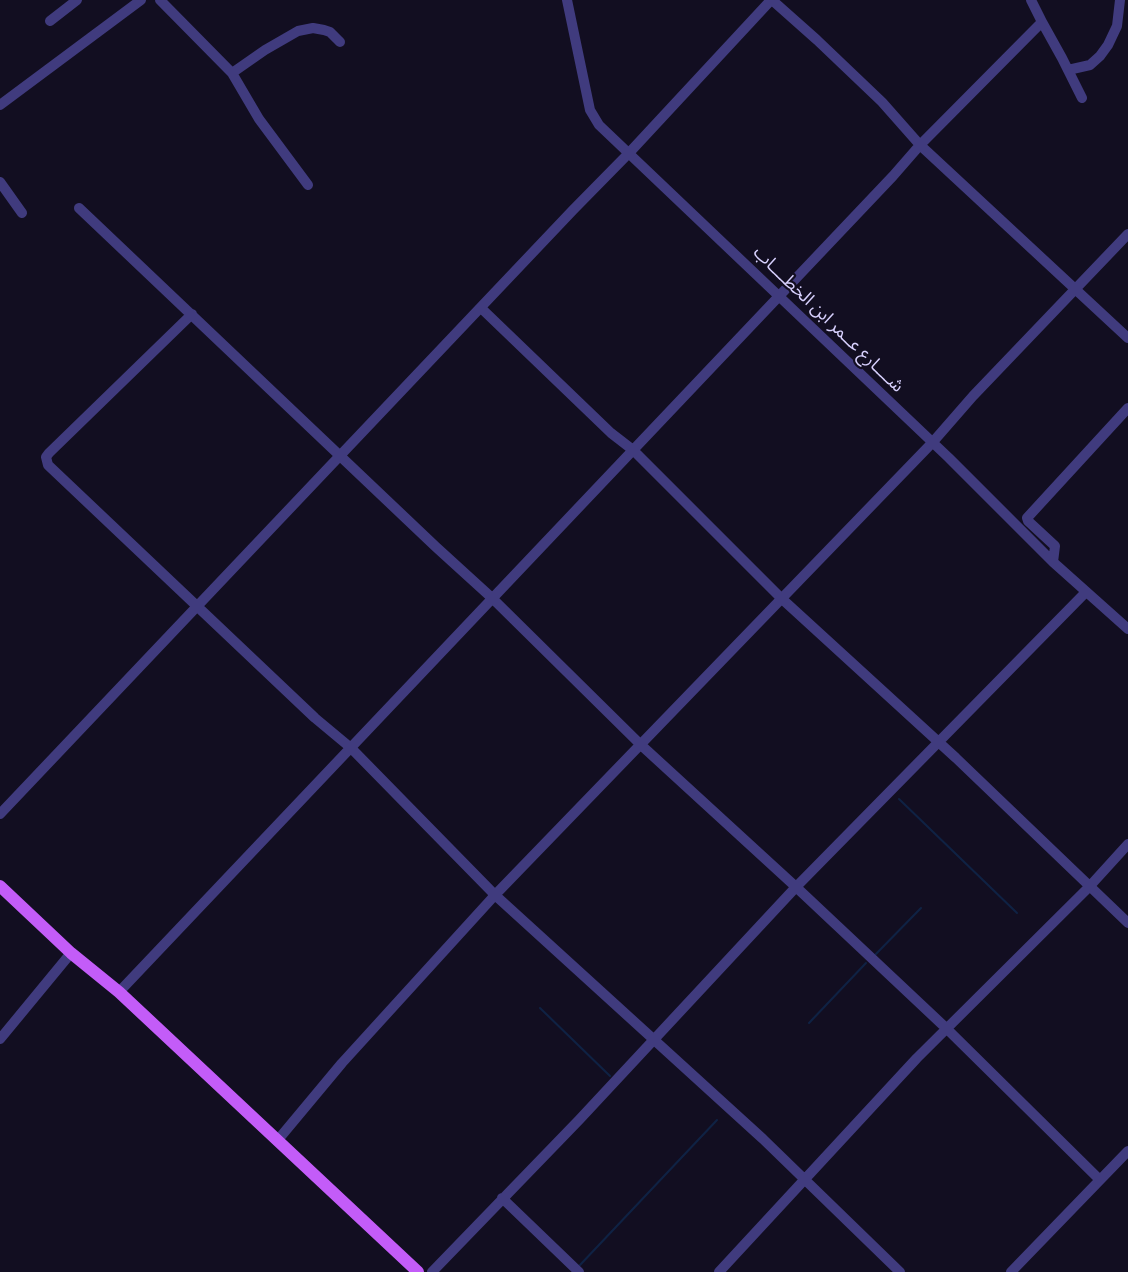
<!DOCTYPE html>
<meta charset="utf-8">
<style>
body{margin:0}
canvas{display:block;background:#120e21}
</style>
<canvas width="1128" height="1272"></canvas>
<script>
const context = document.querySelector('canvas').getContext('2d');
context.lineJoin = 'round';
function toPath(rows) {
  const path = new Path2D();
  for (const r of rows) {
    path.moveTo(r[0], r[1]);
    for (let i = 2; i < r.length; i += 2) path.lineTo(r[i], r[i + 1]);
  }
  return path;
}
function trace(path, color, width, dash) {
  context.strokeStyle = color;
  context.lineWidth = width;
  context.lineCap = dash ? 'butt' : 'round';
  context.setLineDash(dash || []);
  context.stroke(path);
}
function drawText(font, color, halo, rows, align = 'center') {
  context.font = font + ' "Roboto Condensed","Noto Sans Arabic",sans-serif';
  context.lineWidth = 4.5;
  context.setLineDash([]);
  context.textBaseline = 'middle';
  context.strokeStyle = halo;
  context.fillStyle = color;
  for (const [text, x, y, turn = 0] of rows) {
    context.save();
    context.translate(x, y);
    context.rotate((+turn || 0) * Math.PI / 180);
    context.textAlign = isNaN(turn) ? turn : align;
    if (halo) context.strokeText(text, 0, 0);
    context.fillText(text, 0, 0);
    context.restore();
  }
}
const stream = toPath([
 [899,799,1017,913],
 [874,956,921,908],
 [540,1008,610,1076],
 [809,1023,866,963],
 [580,1265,717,1120]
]);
const minor = toPath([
 [160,0,232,73,259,119,308,185],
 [567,0,590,110,599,125,949,458,1053,562,1128,629],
 [772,0,817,40,882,102,920,145,1128,338],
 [50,21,77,0],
 [1042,22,1062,58,1082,98],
 [1068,70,1090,65,1100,56,1108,45,1117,26,1120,0],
 [232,73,265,50,298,31,313,28,324,30,330,32,340,42],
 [0,105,141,0],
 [0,182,22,213],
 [79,208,436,547,492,598,641,745,796,887,947,1029,1100,1180],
 [481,308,611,433,633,450,781,598,956,758,1128,923],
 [192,314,49,453,46,457,48,465,315,718,351,748,495,895,763,1139,900,1272],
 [1053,562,1055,546,1028,521,1027,518,1128,408],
 [0,814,573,210,629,153,771,0],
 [119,992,893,176,920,145,1042,22,1031,0],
 [0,1039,71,953],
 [277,1141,342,1063,495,895,932,443,973,396,1128,234],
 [502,1198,579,1272],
 [432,1272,579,1120,796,887,1086,592],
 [719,1272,917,1058,1089,887,1128,844],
 [1011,1272,1128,1151]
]);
const major = toPath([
 [0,886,71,953,119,992,418,1272]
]);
const streetNames = [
 ["شــــارع عــمر ابن الخطــــاب",828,320,44]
];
trace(stream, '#0f2244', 2);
trace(minor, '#403b7e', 10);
trace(major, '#c35cf8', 12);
drawText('18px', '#d7d0fd', '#120e21', streetNames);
</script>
